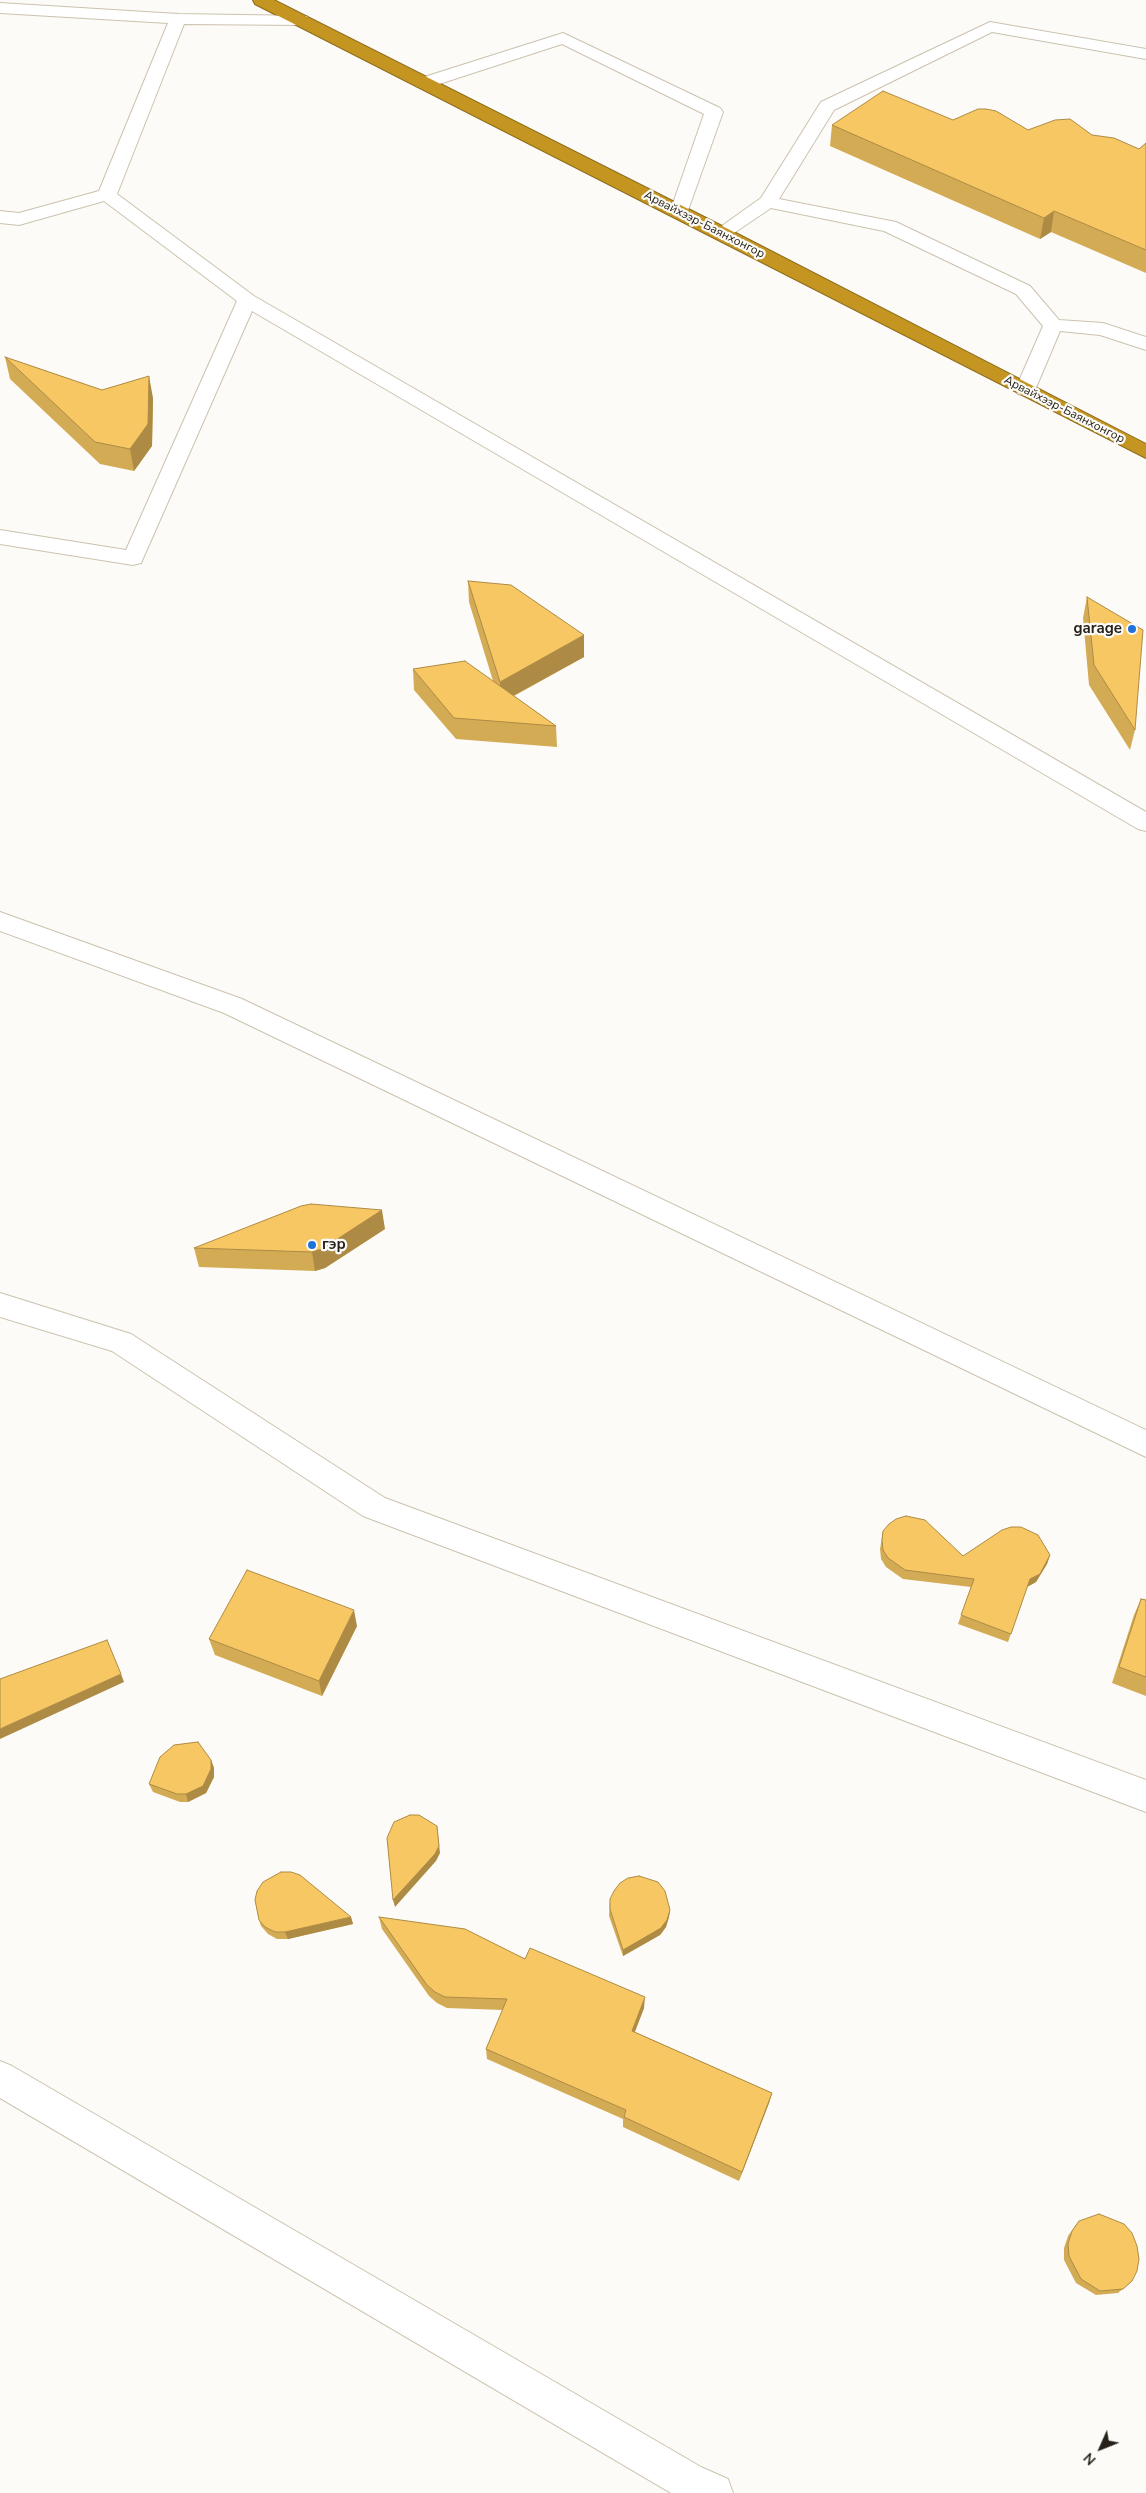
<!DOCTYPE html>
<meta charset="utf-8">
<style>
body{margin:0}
#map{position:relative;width:1146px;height:2493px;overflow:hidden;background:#fdfbf7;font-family:"Nunito Sans",sans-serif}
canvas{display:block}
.north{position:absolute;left:1076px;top:2423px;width:50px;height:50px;-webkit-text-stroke:4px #fdfbf7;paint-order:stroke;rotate:226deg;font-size:14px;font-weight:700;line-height:20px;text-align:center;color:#26221b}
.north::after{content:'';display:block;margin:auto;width:18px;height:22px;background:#26221b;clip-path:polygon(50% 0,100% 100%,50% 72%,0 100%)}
</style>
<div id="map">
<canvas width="1146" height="2493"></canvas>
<div class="north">N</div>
</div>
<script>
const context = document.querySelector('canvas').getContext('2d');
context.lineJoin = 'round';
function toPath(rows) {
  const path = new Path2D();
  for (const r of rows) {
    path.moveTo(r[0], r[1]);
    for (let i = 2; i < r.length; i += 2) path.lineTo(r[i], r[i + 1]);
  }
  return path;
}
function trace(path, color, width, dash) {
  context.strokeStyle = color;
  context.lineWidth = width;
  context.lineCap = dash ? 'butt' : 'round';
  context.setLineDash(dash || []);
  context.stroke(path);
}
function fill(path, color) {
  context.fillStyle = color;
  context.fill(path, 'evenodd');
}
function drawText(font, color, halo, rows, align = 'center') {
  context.font = font + ' "Nunito Sans",sans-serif';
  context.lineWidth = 4.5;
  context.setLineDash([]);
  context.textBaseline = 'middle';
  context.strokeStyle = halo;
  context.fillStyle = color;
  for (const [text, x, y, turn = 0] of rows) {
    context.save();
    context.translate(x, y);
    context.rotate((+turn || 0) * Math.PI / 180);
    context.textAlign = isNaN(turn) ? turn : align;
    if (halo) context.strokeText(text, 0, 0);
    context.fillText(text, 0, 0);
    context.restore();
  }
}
const lane = toPath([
 [563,33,720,108,723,112,686,216,679,218,672,216,670,212,704,114,562,44,430,87,424,88,418,87,415,83,418,79,563,33]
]);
const street = toPath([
 [0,3,178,14,307,16,309,20,307,24,301,25,184,24,117,194,254,296,1146,812,1146,831,1138,829,252,311,141,563,133,565,0,544,0,530,126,550,237,301,104,201,19,225,0,223,0,211,19,213,99,191,168,23,0,13,0,3],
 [990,22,1146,49,1146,59,992,32,834,110,779,199,896,222,1030,286,1059,320,1103,323,1146,337,1146,350,1100,335,1060,331,1035,390,1032,394,1025,396,1018,394,1015,390,1043,326,1016,294,884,231,771,208,728,237,721,239,714,237,712,233,761,198,821,102,990,22],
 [0,912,242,999,1146,1430,1146,1457,224,1013,0,931,0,912],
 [0,1293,131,1334,385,1498,1146,1780,1146,1812,363,1516,112,1351,0,1317,0,1293],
 [0,2061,12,2066,701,2467,728,2479,733,2493,671,2493,0,2098,0,2061]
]);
const highway = toPath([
 [253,0,274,0,728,229,1146,444,1146,458,255,4,253,0]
]);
const wall = toPath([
 [953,120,1028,130,1092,135,1139,149,1146,143,1146,273,1051,232,1040,239,830,146,832,125],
 [5,357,102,390,153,398,152,446,134,471,100,464,10,379],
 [468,581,584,657,514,696,556,726,557,747,456,739,414,690,413,669,493,681,469,602],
 [1087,597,1135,730,1130,750,1089,685,1083,618],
 [385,1229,325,1268,315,1271,199,1267,194,1248],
 [883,1531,963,1556,1050,1555,1047,1564,1036,1582,1027,1587,1008,1642,958,1624,971,1587,903,1579,886,1567,881,1559,880,1549],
 [1141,1599,1146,1600,1146,1696,1112,1683,1134,1615],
 [357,1626,322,1696,215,1655,209,1639],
 [211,1760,214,1768,214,1777,206,1793,188,1802,180,1802,153,1792,149,1784],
 [610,1899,670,1910,669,1917,666,1927,660,1935,623,1956,609,1916],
 [351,1917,353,1924,288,1939,277,1939,268,1934,261,1926,259,1920],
 [379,1917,525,1959,644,2008,635,2032,772,2093,769,2103,739,2181,623,2127,623,2119,487,2059,486,2049,503,2010,447,2008,437,2003,429,1996,382,1929],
 [1079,2221,1132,2281,1118,2293,1096,2295,1076,2283,1064,2260,1064,2248,1068,2236]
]);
const shadedWall = toPath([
 [1054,211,1051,232,1040,239,1044,218],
 [149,376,153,398,152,446,134,471,130,449],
 [584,635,584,657,500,703,500,682],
 [382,1210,385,1229,325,1268,315,1271,312,1252],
 [1050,1555,1047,1564,1036,1582,1027,1587,1030,1579],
 [354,1610,357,1626,322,1696,319,1681],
 [121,1674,124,1682,0,1739,0,1729],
 [211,1760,214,1768,214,1777,206,1793,188,1802,186,1794],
 [437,1826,440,1853,436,1861,395,1907,393,1900],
 [670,1910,669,1917,666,1927,660,1935,623,1956,623,1950],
 [351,1917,353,1924,288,1939,285,1932],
 [645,1997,644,2008,631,2041,632,2031],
 [772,2093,769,2103,739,2181,742,2172]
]);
const building = toPath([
 [883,91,953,120,978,109,986,109,996,111,1028,130,1055,120,1070,119,1092,135,1114,138,1139,149,1146,143,1146,250,1054,211,1044,218,832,125,883,91],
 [5,357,102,390,149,376,148,424,130,449,95,442,5,357],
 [468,581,511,585,584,635,500,682,468,581],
 [1087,597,1143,630,1135,730,1094,665,1087,597],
 [465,661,556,726,454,718,413,669,465,661],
 [311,1204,382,1210,322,1249,312,1252,194,1248,301,1206,311,1204],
 [906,1516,925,1520,963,1556,1002,1530,1011,1527,1021,1527,1038,1535,1050,1555,1040,1574,1030,1579,1011,1634,961,1615,974,1579,905,1570,888,1558,883,1550,882,1540,883,1531,889,1524,896,1519,906,1516],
 [247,1570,354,1610,319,1681,209,1639,247,1570],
 [1141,1599,1146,1600,1146,1677,1119,1667,1141,1599],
 [107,1640,121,1674,0,1729,0,1679,107,1640],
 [198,1742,211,1760,211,1769,203,1786,186,1794,177,1794,149,1784,160,1757,174,1745,198,1742],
 [410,1815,419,1815,437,1826,439,1846,435,1854,393,1900,387,1838,394,1822,410,1815],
 [281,1872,291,1872,300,1875,351,1917,285,1932,275,1932,265,1927,259,1920,255,1900,257,1891,263,1882,281,1872],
 [639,1876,658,1882,665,1891,670,1910,667,1920,661,1928,623,1950,610,1909,610,1899,614,1891,620,1883,628,1878,639,1876],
 [379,1917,465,1929,525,1959,530,1948,645,1997,632,2031,772,2093,742,2172,624,2117,626,2110,486,2049,507,1999,445,1997,435,1992,427,1985,379,1917],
 [1099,2214,1124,2224,1132,2233,1137,2246,1139,2259,1137,2271,1132,2281,1123,2289,1100,2291,1081,2279,1069,2256,1068,2244,1072,2231,1079,2221,1099,2214]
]);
const markers = [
 [1132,629,5,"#2171db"],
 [312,1245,5,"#2171db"]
];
const farStreetnames = [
 ["Арвайхээр-Баянхонгор",704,225,27],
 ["Арвайхээр-Баянхонгор",1064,410,27]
];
const poiNames = [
 ["garage",1122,629],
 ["гэр",322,1245,"left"]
];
trace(lane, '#ccc2ae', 2);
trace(street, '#ccc2ae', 2);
trace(highway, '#8d6d1e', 2);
fill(lane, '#fff');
fill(street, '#fff');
fill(highway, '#c49520');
fill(wall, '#d4ab55');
fill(shadedWall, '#ad8b45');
fill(building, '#f7c763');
trace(building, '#ad8b45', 1);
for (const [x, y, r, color] of markers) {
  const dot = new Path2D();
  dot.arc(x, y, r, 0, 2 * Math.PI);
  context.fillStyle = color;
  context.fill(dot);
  trace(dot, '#fdfbf7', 2);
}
drawText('12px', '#26221b', '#fdfbf7', farStreetnames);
drawText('bold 15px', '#26221b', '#fdfbf7', poiNames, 'right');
</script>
